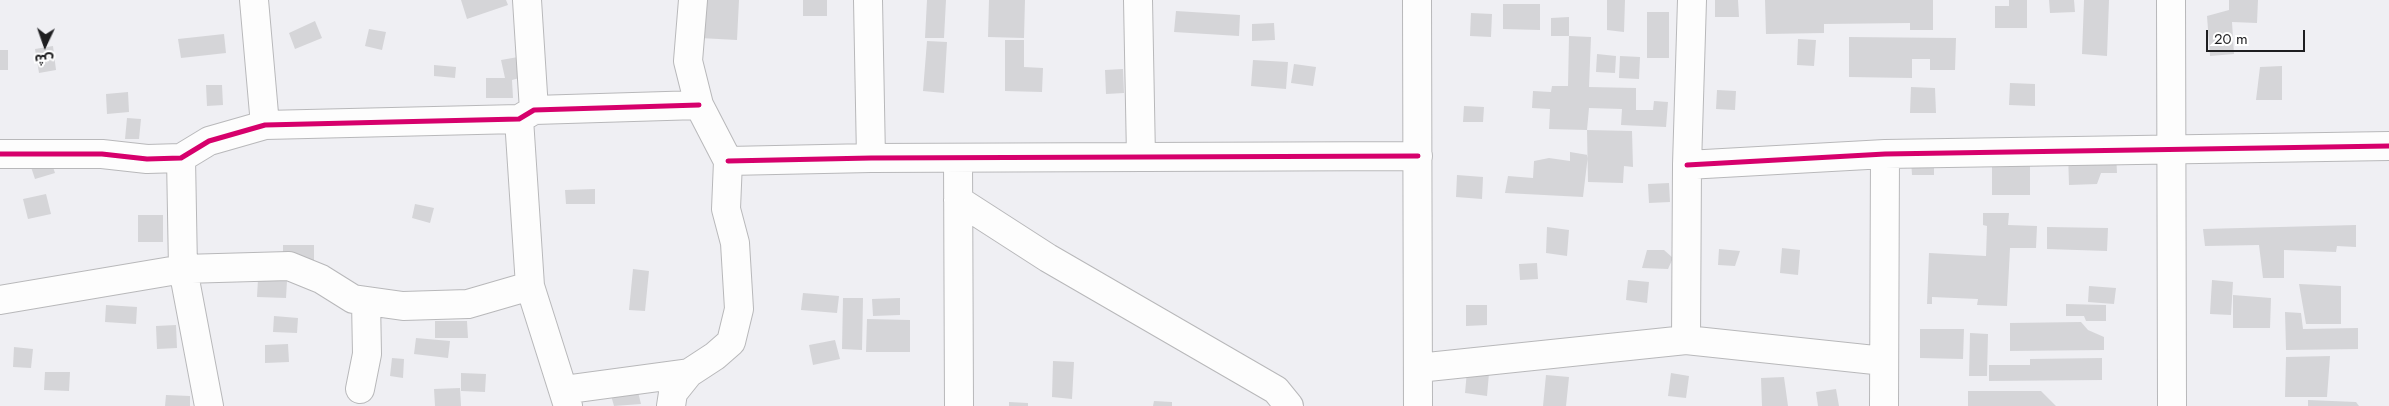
<!DOCTYPE html>
<meta charset="utf-8">
<style>
body{margin:0}
#map{position:relative;width:2389px;height:406px;overflow:hidden;background:#efeff3;font-family:Jost,"Noto Sans Arabic",sans-serif}
canvas{display:block}
.north{position:absolute;left:20px;top:20px;width:50px;height:50px;-webkit-text-stroke:4px #fff;paint-order:stroke;rotate:183deg;font-size:14px;font-weight:700;line-height:20px;text-align:center;color:#1e1e20}
.north::after{content:'';display:block;margin:auto;width:18px;height:22px;background:#1e1e20;clip-path:polygon(50% 0,100% 100%,50% 72%,0 100%)}
.scale{position:absolute;left:2206px;top:30px;width:99px;height:22px;box-sizing:border-box;border:2px solid #1e1e20;border-top:0;padding-left:6px;font-size:15px;line-height:18px;white-space:nowrap;color:#1e1e20;-webkit-text-stroke:4px #fff;paint-order:stroke}
</style>
<div id="map">
<canvas width="2389" height="406"></canvas>
<div class="north">ش</div>
<div class="scale">20 m</div>
</div>
<script>
const context = document.querySelector('canvas').getContext('2d');
context.lineJoin = 'round';
function fill(path, color) {
  context.fillStyle = color;
  context.fill(path, 'evenodd');
}
function toPath(rows) {
  const path = new Path2D();
  for (const r of rows) {
    path.moveTo(r[0], r[1]);
    for (let i = 2; i < r.length; i += 2) path.lineTo(r[i], r[i + 1]);
  }
  return path;
}
function trace(path, color, width, dash) {
  context.strokeStyle = color;
  context.lineWidth = width;
  context.lineCap = dash ? 'butt' : 'round';
  context.setLineDash(dash || []);
  context.stroke(path);
}
const building = toPath([
 [461,0,506,0,508,5,467,19],
 [701,0,739,0,737,40,700,38],
 [803,0,827,0,827,16,803,16],
 [927,0,946,0,944,38,925,38],
 [989,0,1025,0,1024,38,988,37],
 [1607,0,1625,0,1624,32,1607,30],
 [1715,0,1738,0,1739,17,1715,17],
 [1765,0,1933,0,1933,30,1910,30,1910,23,1824,24,1824,33,1766,34],
 [2009,0,2027,0,2027,28,1995,28,1995,6,2009,6],
 [2049,0,2074,0,2075,12,2050,13],
 [2084,0,2109,0,2107,56,2082,54],
 [2229,0,2258,0,2257,23,2232,22,2234,54,2210,56,2207,16,2229,10],
 [1503,4,1540,4,1540,30,1503,29],
 [1176,11,1240,15,1239,36,1174,32],
 [1647,12,1669,12,1669,58,1647,58],
 [1471,13,1492,14,1491,37,1470,36],
 [1569,17,1569,36,1591,37,1589,87,1636,88,1636,110,1653,110,1654,101,1668,102,1666,127,1621,125,1622,109,1589,108,1587,130,1549,129,1550,109,1532,108,1533,91,1551,92,1552,86,1568,86,1569,36,1551,36,1551,18],
 [315,21,322,38,295,49,289,33],
 [1274,23,1275,40,1252,41,1252,24],
 [369,29,386,32,382,50,365,46],
 [224,34,226,53,181,58,178,39],
 [1849,37,1956,38,1955,70,1930,70,1930,59,1912,59,1912,78,1849,77],
 [1798,39,1816,40,1814,66,1797,65],
 [1005,40,1024,40,1024,67,1043,68,1042,92,1005,91],
 [927,41,947,42,944,93,923,91],
 [53,46,56,70,39,73,35,49],
 [0,50,8,50,8,70,0,70],
 [1597,54,1616,56,1615,73,1596,72],
 [1620,56,1640,57,1639,79,1619,78],
 [518,57,523,77,512,80,513,98,486,98,486,78,505,78,501,60],
 [1253,60,1288,62,1286,89,1251,86],
 [1294,64,1316,67,1313,86,1291,83],
 [434,65,456,67,455,78,434,76],
 [2282,66,2282,100,2256,100,2260,67],
 [1123,69,1124,93,1106,94,1105,70],
 [2010,83,2035,84,2035,106,2009,105],
 [206,85,222,85,223,105,207,106],
 [1911,87,1935,88,1936,113,1910,113],
 [1717,90,1736,91,1735,110,1716,109],
 [128,92,129,112,107,114,106,94],
 [1464,106,1484,107,1483,122,1463,122],
 [127,118,141,119,139,139,125,139],
 [1587,130,1632,131,1633,167,1624,166,1623,183,1588,182],
 [1570,152,1588,155,1583,197,1505,193,1508,176,1533,178,1534,161,1549,158,1570,161],
 [2116,152,2117,173,2101,173,2097,184,2069,185,2068,153],
 [1992,157,2030,157,2030,195,1992,195],
 [50,158,55,173,35,179,30,164],
 [1934,158,1934,175,1912,175,1911,159],
 [1457,175,1483,177,1482,199,1456,197],
 [1669,183,1670,202,1649,203,1648,184],
 [595,189,595,204,566,204,565,190],
 [46,194,51,214,28,219,23,199],
 [415,204,434,208,430,223,412,218],
 [1983,213,2009,213,2008,225,2037,226,2036,248,2010,248,2007,306,1977,305,1978,299,1932,297,1932,304,1927,304,1929,253,1986,256,1987,226,1983,225],
 [138,215,163,215,163,242,138,242],
 [2356,225,2356,247,2337,246,2336,252,2284,250,2284,278,2263,278,2259,245,2205,246,2203,229],
 [1547,227,1569,230,1567,256,1546,253],
 [2047,227,2108,228,2107,251,2047,249],
 [283,245,314,245,314,260,283,261],
 [1782,248,1800,250,1798,275,1780,273],
 [1719,249,1740,251,1735,266,1718,265],
 [1647,250,1664,250,1673,258,1668,269,1642,268],
 [1537,263,1538,279,1520,280,1519,264],
 [633,269,649,271,645,311,629,310],
 [258,279,287,281,286,298,257,297],
 [1628,280,1649,282,1647,303,1626,300],
 [2212,280,2233,282,2231,315,2210,314],
 [2299,284,2341,286,2341,324,2306,324],
 [2089,286,2116,288,2114,304,2088,302],
 [803,293,839,296,837,313,801,310],
 [2233,295,2271,298,2270,328,2233,328],
 [843,298,863,298,862,350,842,349],
 [900,298,900,315,873,316,872,299],
 [2066,304,2106,305,2106,321,2086,321,2084,316,2066,316],
 [106,305,137,307,136,324,105,322],
 [1466,305,1487,305,1487,325,1466,326],
 [2285,312,2301,313,2303,329,2358,328,2358,349,2286,350],
 [274,316,298,318,297,333,273,332],
 [867,319,910,320,910,352,866,352],
 [435,321,467,321,468,338,435,338],
 [2081,322,2088,330,2104,337,2104,350,2010,351,2010,323],
 [176,325,177,348,157,349,156,326],
 [1920,329,1964,329,1963,359,1920,358],
 [1970,333,1988,334,1987,376,1969,376],
 [416,338,450,341,448,358,414,354],
 [835,340,840,359,813,365,809,345],
 [288,344,289,362,265,363,265,345],
 [14,347,33,349,31,368,13,367],
 [2330,356,2327,397,2285,397,2286,357],
 [392,358,404,359,403,378,390,376],
 [2102,358,2102,380,1989,381,1989,365,2030,365,2030,359],
 [1053,361,1074,362,1072,399,1052,397],
 [1467,371,1489,373,1487,396,1465,393],
 [45,372,70,372,69,391,44,390],
 [461,373,486,374,485,392,461,391],
 [1671,373,1689,376,1686,398,1668,396],
 [1546,375,1569,377,1566,406,1543,406],
 [1784,377,1788,406,1762,406,1761,378],
 [636,384,641,404,614,406,610,392],
 [460,388,461,406,435,406,434,389],
 [1836,389,1839,406,1818,406,1816,392],
 [1968,391,2041,391,2056,406,1968,406],
 [166,395,190,396,190,406,165,406],
 [2308,400,2356,402,2359,406,2308,406],
 [1154,401,1172,402,1172,406,1153,406],
 [1009,402,1028,403,1028,406,1009,406]
]);
const minor = toPath([
 [254,0,265,125],
 [527,0,534,110],
 [868,0,871,158],
 [1138,0,1141,157],
 [1417,0,1418,406],
 [2171,0,2172,406],
 [519,119,530,286,568,406],
 [0,154,102,154,147,159,181,158,209,141,265,125,519,119,534,110,699,105],
 [181,158,183,269,209,406],
 [958,158,959,406],
 [728,161,871,158,1418,156],
 [1687,165,1885,154,2389,146],
 [958,200,1048,258,1276,390,1289,406],
 [0,300,183,269,289,266,321,279,353,299,403,306,468,304,530,286],
 [1686,340,1687,165,1692,0],
 [1418,368,1686,340,1884,361],
 [360,389,367,354,366,301],
 [563,390,689,373],
 [671,406,673,393,689,373,715,356,731,342,739,309,735,243,726,209,728,161,699,105,688,61,693,0],
 [1884,406,1885,154]
]);
const cycleway = toPath([
 [0,154,102,154,147,159,181,158,209,141,265,125,519,119,534,110,699,105],
 [728,161,871,158,1418,156],
 [1687,165,1885,154,2389,146]
]);
fill(building, '#d5d5d8');
trace(minor, '#b8b8ba', 30);
trace(minor, '#fdfdfd', 28);
trace(cycleway, '#d6006c', 5);
</script>
